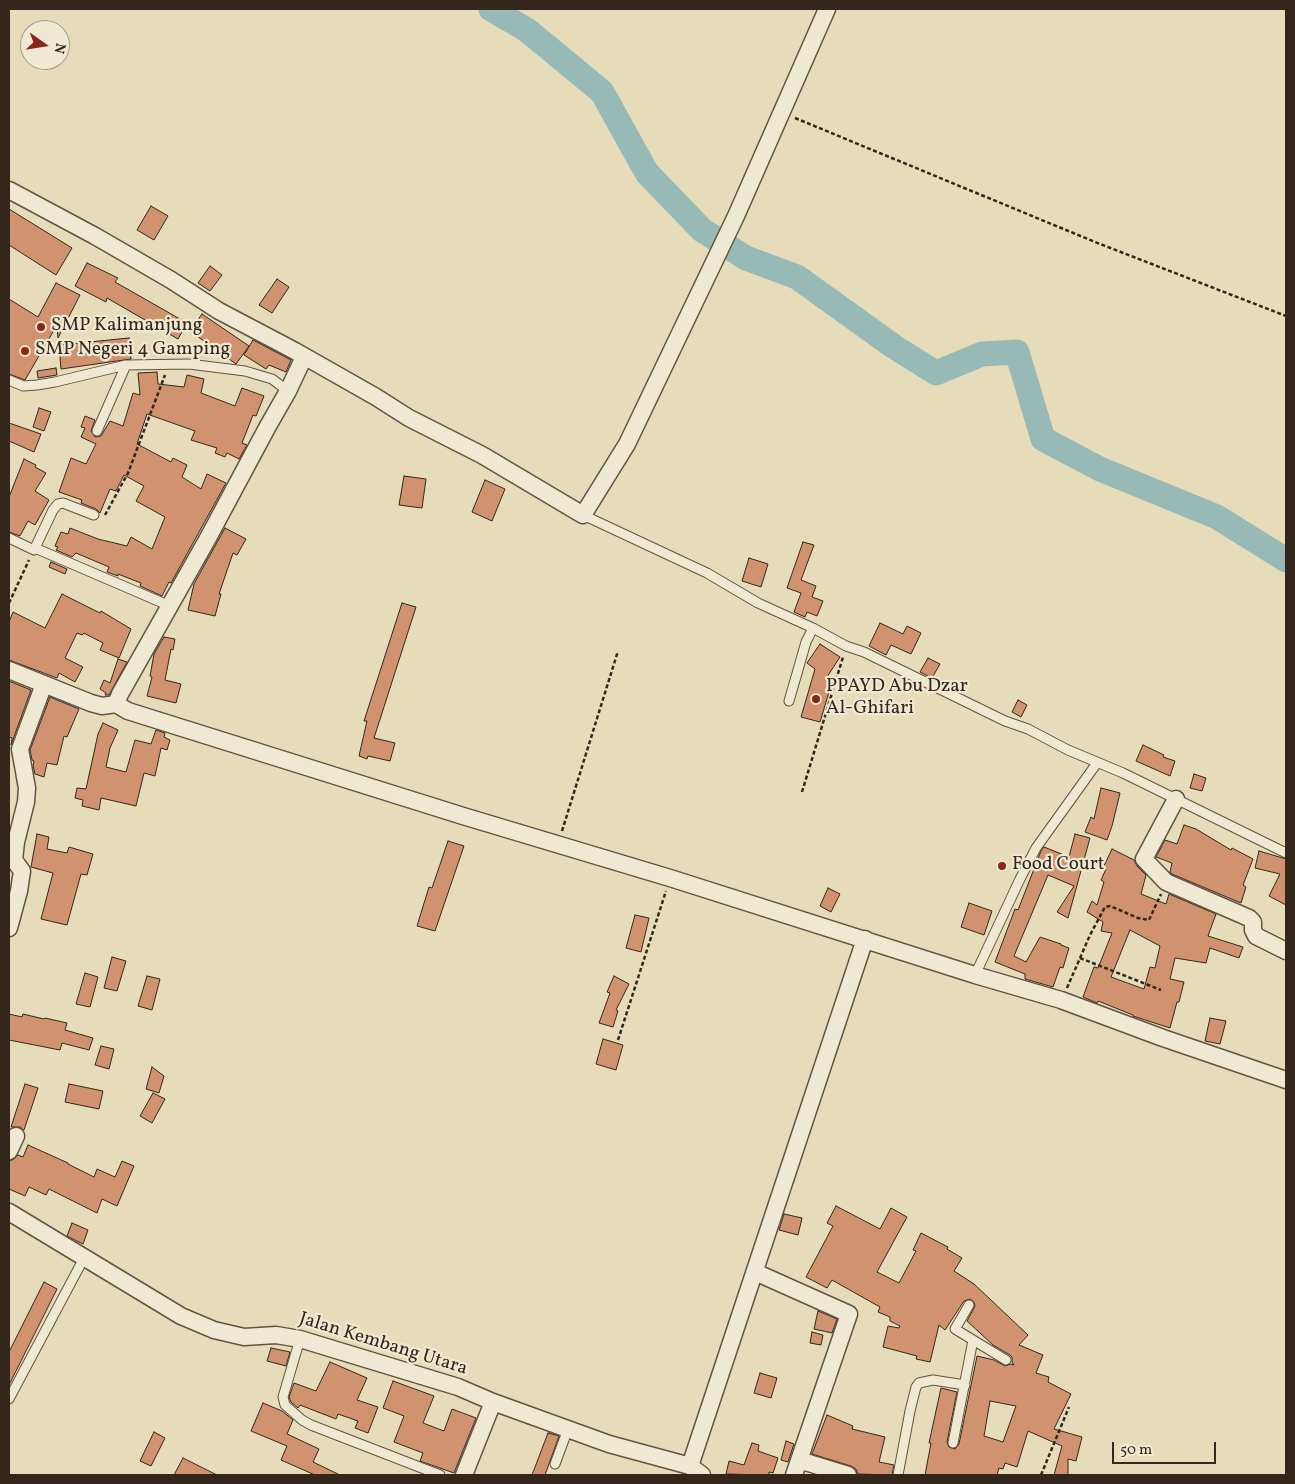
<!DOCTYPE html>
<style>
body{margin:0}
#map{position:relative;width:1295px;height:1484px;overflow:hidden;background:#e7dcb9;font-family:Vollkorn,serif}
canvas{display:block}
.frame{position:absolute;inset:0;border:10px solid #33271b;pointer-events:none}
.north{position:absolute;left:20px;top:20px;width:50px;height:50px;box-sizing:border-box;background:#efe8d2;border:1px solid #a49b89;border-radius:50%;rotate:103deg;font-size:14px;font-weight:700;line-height:20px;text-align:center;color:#33271b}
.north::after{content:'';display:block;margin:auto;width:18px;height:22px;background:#8f2418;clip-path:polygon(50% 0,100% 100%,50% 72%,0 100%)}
.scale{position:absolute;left:1112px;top:1442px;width:104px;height:22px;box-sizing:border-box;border:2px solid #33271b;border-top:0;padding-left:6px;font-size:15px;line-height:18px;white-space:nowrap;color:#33271b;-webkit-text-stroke:4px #efe8d2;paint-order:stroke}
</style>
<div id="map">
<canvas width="1295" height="1484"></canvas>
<div class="frame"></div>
<div class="north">N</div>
<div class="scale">50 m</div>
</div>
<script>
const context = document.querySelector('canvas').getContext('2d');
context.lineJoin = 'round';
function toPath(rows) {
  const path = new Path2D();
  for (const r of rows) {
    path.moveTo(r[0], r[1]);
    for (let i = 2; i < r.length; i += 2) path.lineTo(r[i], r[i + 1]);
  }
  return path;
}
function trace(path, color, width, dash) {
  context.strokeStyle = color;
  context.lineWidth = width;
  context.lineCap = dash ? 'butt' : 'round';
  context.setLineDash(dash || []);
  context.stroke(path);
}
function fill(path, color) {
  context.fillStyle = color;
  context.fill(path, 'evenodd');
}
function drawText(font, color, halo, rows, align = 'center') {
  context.font = font + ' Vollkorn,serif';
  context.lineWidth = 4.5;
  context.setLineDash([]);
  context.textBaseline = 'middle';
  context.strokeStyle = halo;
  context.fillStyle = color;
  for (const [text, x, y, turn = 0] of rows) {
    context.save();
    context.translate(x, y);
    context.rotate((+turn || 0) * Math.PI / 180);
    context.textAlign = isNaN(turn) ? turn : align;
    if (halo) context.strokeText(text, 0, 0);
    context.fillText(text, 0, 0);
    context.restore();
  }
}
const river = toPath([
 [491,9,527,30,602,92,647,173,702,230,746,258,797,277,893,346,936,373,982,354,1017,352,1043,439,1100,469,1217,517,1286,560]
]);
const building = toPath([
 [151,206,168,216,154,240,137,230,151,206],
 [9,209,72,248,56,275,9,245,9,209],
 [87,263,118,278,115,282,187,323,178,339,107,298,106,302,75,286,87,263],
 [210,266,222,275,210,291,198,283,210,266],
 [277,279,289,287,272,313,259,305,277,279],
 [56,283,80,295,58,338,57,325,25,380,9,374,9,299,38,317,56,283],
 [202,314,249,346,236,364,190,331,202,314],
 [129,338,131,359,61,369,59,345,129,338],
 [253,340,291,360,286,372,269,365,266,369,244,355,253,340],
 [56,368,57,375,38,378,37,371,56,368],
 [157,372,158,384,184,387,187,375,204,379,201,393,235,406,242,388,264,396,256,416,253,415,242,443,247,445,239,459,227,453,225,457,215,453,217,448,191,440,195,431,147,414,137,444,171,462,173,458,187,465,182,477,201,489,207,474,226,483,171,583,169,582,162,596,140,586,141,583,118,574,118,576,107,572,109,567,76,553,72,557,56,550,58,547,55,546,61,532,68,534,70,528,98,539,127,546,131,537,152,549,165,517,136,501,144,486,124,475,116,491,110,489,100,513,96,509,81,503,82,500,59,492,71,458,86,464,96,444,81,437,85,428,81,427,85,416,95,420,91,431,95,437,101,436,110,421,123,426,133,393,140,395,138,373,157,372],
 [39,408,51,412,44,431,33,427,39,408],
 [9,423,41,434,34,452,9,441,9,423],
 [24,459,36,465,35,467,46,473,35,491,49,500,35,525,28,521,20,536,9,532,9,497,24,459],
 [404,476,426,479,422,508,399,505,404,476],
 [485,480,505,489,492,521,472,512,485,480],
 [225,528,246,539,237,555,233,553,219,594,221,594,215,616,188,610,194,584,225,528],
 [803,542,814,545,801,580,816,586,812,597,823,601,817,616,807,612,805,617,794,612,801,593,787,588,803,542],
 [749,558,768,564,761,587,742,581,749,558],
 [51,562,67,569,65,574,49,567,51,562],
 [62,594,100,613,101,611,131,629,119,658,100,650,103,643,84,633,82,635,77,633,65,658,83,667,75,682,59,673,57,678,9,660,9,622,13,612,45,628,62,594],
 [402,603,416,607,374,738,395,743,390,761,368,756,367,759,359,756,367,721,364,721,402,603],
 [880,623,903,634,907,626,921,633,911,654,891,645,886,655,869,646,880,623],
 [164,637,175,639,173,650,171,649,165,680,181,684,176,703,147,696,152,677,150,676,154,654,164,637],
 [820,644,840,657,825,680,832,682,820,722,801,717,815,669,807,663,820,644],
 [928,658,940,664,932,678,920,672,928,658],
 [118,659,127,662,109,695,105,695,106,693,100,689,104,680,110,683,118,659],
 [9,681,31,690,11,745,12,738,9,737,9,681],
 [50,697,79,709,67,737,64,736,57,765,47,763,44,777,35,774,33,766,34,761,32,760,30,750,50,697],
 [1018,700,1027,705,1021,717,1012,712,1018,700],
 [103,723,118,730,110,748,106,767,126,772,135,740,151,744,156,730,165,733,164,737,170,740,167,750,161,748,155,776,144,773,136,806,101,798,99,810,82,806,83,800,75,798,77,788,86,789,98,734,103,723],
 [1143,745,1164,755,1163,757,1175,761,1170,776,1136,761,1143,745],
 [1194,774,1206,778,1202,791,1190,788,1194,774],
 [1101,788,1120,793,1112,826,1107,840,1085,832,1091,817,1094,819,1101,788],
 [1184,825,1196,829,1231,850,1232,848,1253,859,1243,885,1246,887,1241,903,1172,874,1170,872,1172,863,1156,857,1165,840,1177,844,1184,825],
 [37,834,49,837,47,849,67,853,69,847,93,854,87,875,81,874,67,925,41,919,53,873,31,867,37,834],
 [1075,834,1090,838,1068,918,1057,912,1074,886,1048,875,1014,956,1026,962,1040,937,1061,944,1061,945,1069,948,1063,968,1060,967,1053,987,1025,979,1025,974,995,962,1015,909,1018,910,1041,851,1044,847,1069,857,1075,834],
 [448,841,464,846,435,931,417,926,429,887,432,888,448,841],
 [1112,849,1134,860,1137,866,1146,875,1141,894,1166,904,1169,894,1216,914,1208,936,1243,947,1239,958,1210,948,1206,963,1175,958,1170,979,1184,982,1179,1002,1177,1002,1170,1028,1133,1016,1133,1015,1098,1001,1097,1003,1083,997,1094,967,1098,968,1112,933,1101,931,1103,922,1087,912,1092,901,1097,905,1104,882,1101,880,1106,869,1103,868,1112,849],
 [1130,930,1160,946,1155,968,1150,967,1144,989,1111,977,1130,930],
 [1259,851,1286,859,1286,905,1269,896,1280,874,1255,868,1259,851],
 [828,888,840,894,831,912,820,906,828,888],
 [969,903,992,911,984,935,961,927,969,903],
 [635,915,649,918,641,952,626,948,635,915],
 [112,957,126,961,117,991,104,988,112,957],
 [85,973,98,977,90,1007,76,1004,85,973],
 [147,976,160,979,152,1010,138,1006,147,976],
 [614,976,629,984,616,1010,618,1011,613,1027,599,1023,610,993,607,992,614,976],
 [9,1014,22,1017,23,1014,44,1019,45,1018,67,1023,65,1030,93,1038,89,1050,62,1043,60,1050,9,1040,9,1014],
 [1210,1018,1226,1021,1220,1044,1205,1041,1210,1018],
 [603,1039,623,1045,616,1070,596,1064,603,1039],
 [101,1046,114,1049,109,1069,95,1065,101,1046],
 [152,1067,164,1076,159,1093,146,1089,152,1067],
 [25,1084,38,1088,24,1130,20,1127,11,1127,25,1084],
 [69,1084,103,1091,99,1109,65,1102,69,1084],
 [153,1093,165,1099,152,1123,140,1116,153,1093],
 [28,1145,68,1163,68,1164,94,1177,97,1169,115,1177,122,1161,134,1166,117,1206,102,1199,97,1213,49,1189,46,1195,29,1187,25,1196,9,1189,9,1161,14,1159,18,1155,23,1157,28,1145],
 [836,1206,880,1229,891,1208,907,1217,877,1272,899,1283,916,1251,913,1250,921,1233,948,1247,947,1249,962,1258,954,1271,974,1284,1028,1335,1019,1345,1043,1355,1036,1373,1049,1377,1048,1382,1071,1394,1054,1429,1082,1437,1076,1461,1068,1459,1068,1475,1054,1475,1062,1446,1028,1431,1017,1467,1005,1463,1003,1469,999,1468,997,1475,925,1475,931,1443,929,1443,941,1388,957,1392,947,1442,949,1447,955,1449,959,1444,977,1356,994,1360,1005,1366,1011,1364,1014,1365,1012,1362,1012,1357,1010,1355,993,1345,967,1321,975,1306,974,1302,970,1299,964,1301,945,1330,939,1325,930,1362,916,1359,917,1356,883,1347,888,1326,899,1328,900,1326,890,1321,890,1317,878,1312,880,1307,832,1280,827,1288,806,1277,833,1226,827,1223,836,1206],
 [990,1401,1016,1406,1003,1442,984,1436,990,1401],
 [784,1214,802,1218,798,1235,779,1230,784,1214],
 [72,1223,88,1230,83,1244,67,1236,72,1223],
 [44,1282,57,1289,9,1385,9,1352,44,1282],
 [818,1311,837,1319,832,1333,814,1329,818,1311],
 [812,1332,823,1335,821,1345,810,1343,812,1332],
 [271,1348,290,1352,286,1366,267,1361,271,1348],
 [330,1362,367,1378,357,1400,378,1407,368,1433,355,1428,358,1421,338,1414,336,1419,300,1405,298,1408,291,1402,289,1397,294,1383,316,1391,330,1362],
 [760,1373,777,1378,771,1398,754,1393,760,1373],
 [393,1381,434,1396,423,1423,444,1431,452,1409,476,1418,454,1473,420,1461,423,1453,394,1442,404,1416,383,1408,393,1381],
 [263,1403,282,1411,293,1420,287,1434,319,1449,313,1462,340,1475,315,1475,281,1460,287,1446,251,1431,263,1403],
 [827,1415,853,1426,852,1429,885,1437,879,1462,894,1465,892,1475,858,1474,856,1469,851,1466,812,1454,827,1415],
 [154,1432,165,1438,151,1466,140,1461,154,1432],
 [548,1433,559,1436,545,1475,532,1475,548,1433],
 [786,1441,794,1444,788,1462,781,1460,786,1441],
 [752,1443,759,1445,758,1451,778,1458,773,1473,769,1472,769,1475,726,1474,729,1461,744,1465,752,1443],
 [183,1458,217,1475,174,1475,183,1458]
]);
const path = toPath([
 [795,118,1095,242,1286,316],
 [105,515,128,473,165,375],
 [9,603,29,560],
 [802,792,843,657],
 [562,831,618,651],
 [1080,958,1161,990],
 [1067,988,1090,935,1105,907,1110,906,1138,918,1149,920,1161,894],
 [618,1040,666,891],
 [1041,1475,1069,1407]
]);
const lane = toPath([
 [9,380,23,386,37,385,55,382,126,365,189,364,245,371,272,379,288,391],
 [97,431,126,365],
 [583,515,707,573,758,603,813,628,846,646,864,652,1005,721,1028,729,1068,750,1123,773,1286,853],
 [9,538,34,550,53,510,58,504,63,503,94,515],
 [35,548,170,606],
 [789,701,806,642,813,628],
 [975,975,1020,879,1036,848,1097,763],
 [969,1305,955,1329,973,1340],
 [300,1339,283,1397,285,1405,302,1420,311,1425,440,1475],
 [9,1399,84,1258],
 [953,1443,973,1340,1006,1360],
 [555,1464,568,1429],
 [898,1475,910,1411,916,1387,919,1383,933,1380,965,1385]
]);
const street = toPath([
 [9,190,95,236,171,280,219,311,295,351,376,397,409,418,482,455,583,515,627,444,736,216,827,9],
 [9,670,91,703,102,706,116,704,128,711,463,816,670,878,975,975,1061,1000,1163,1038,1286,1080],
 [116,704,120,694,208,538,268,426,288,391,304,357],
 [1176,799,1144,859,1166,882,1249,918,1253,922,1253,930,1256,936,1286,951],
 [9,928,19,891,22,871,14,860,16,842,26,802,27,788,20,749,44,684],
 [9,1151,16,1136],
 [9,1212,181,1316,214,1330,244,1337,276,1335,300,1339,458,1387,493,1402,609,1444,690,1466,702,1475],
 [755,1272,849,1314,794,1475],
 [799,1460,848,1475],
 [690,1466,865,939],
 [464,1475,493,1402]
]);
const markers = [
 [41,327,5,"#8f2418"],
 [25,351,5,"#8f2418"],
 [816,699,5,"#8f2418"],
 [1002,866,5,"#8f2418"]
];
const poiNames = [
 ["SMP Kalimanjung",51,327],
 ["SMP Negeri 4 Gamping",35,351],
 ["PPAYD Abu Dzar",826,688],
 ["Al-Ghifari",826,710],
 ["Food Court",1012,866]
];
const streetNames = [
 ["Jalan Kembang Utara",383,1345,17]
];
trace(river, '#98bab7', 25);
fill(building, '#d19270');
trace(building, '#33271b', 1);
trace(lane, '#605442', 11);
trace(street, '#605442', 19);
trace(path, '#33271b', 2.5, [4, 2.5]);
trace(lane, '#efe8d2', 9);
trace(street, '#efe8d2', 16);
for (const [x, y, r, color] of markers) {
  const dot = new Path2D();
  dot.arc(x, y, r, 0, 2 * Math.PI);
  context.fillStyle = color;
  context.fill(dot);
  trace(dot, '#efe8d2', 2);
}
drawText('19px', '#33271b', '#efe8d2', poiNames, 'left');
drawText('19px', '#33271b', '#efe8d2', streetNames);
</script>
